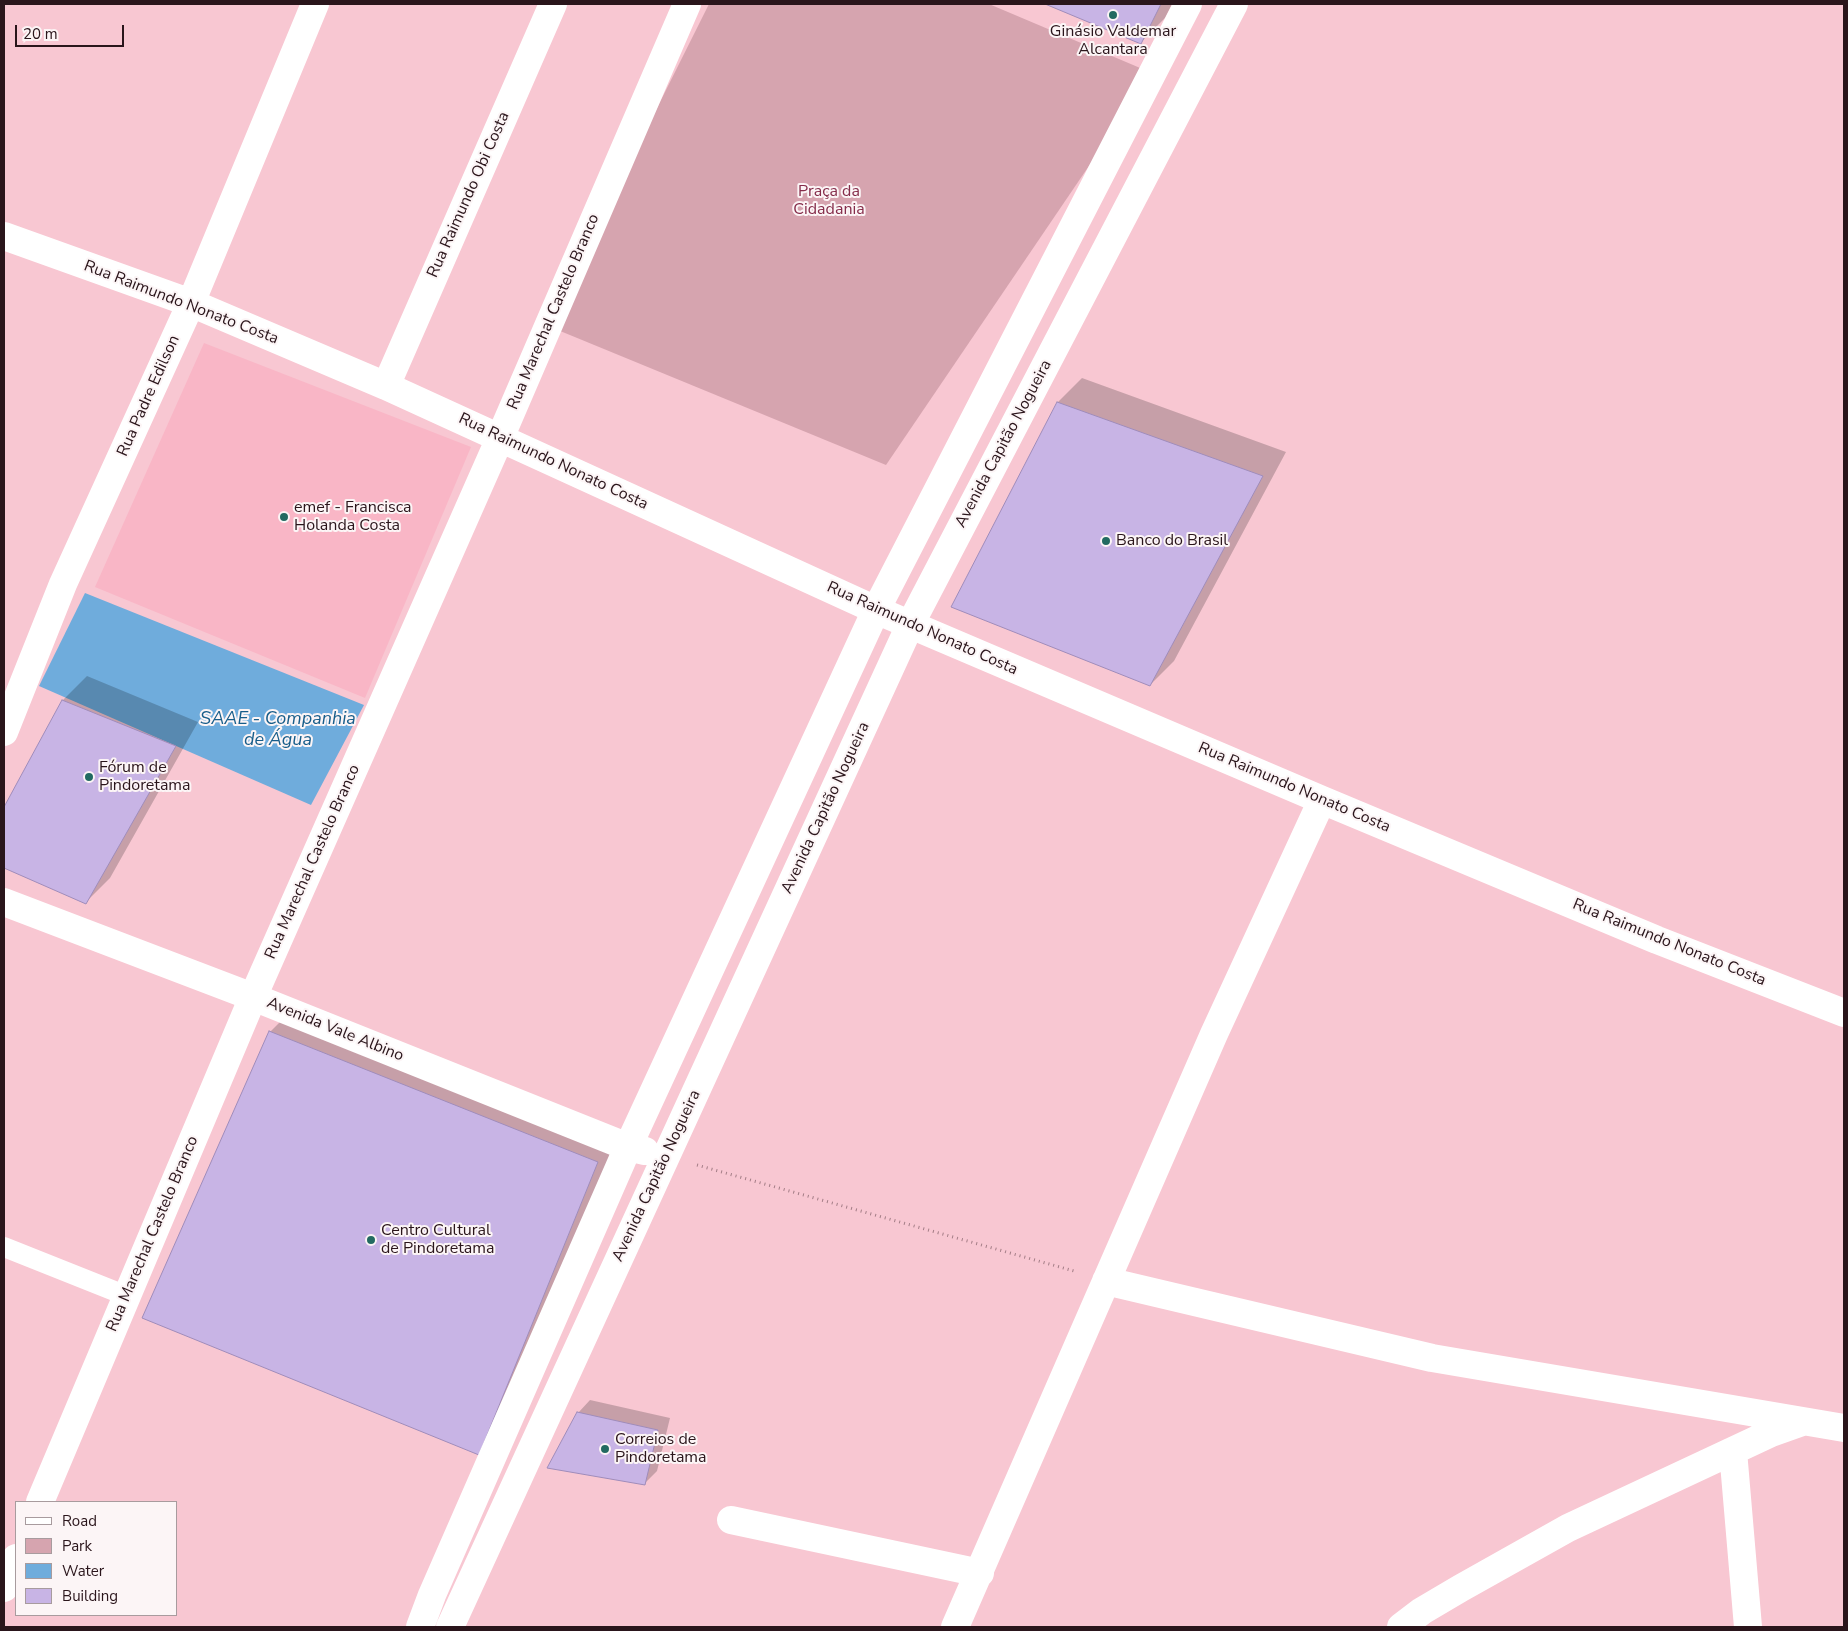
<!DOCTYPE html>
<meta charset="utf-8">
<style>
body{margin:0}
#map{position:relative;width:1848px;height:1631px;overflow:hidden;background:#f8c7d2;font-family:"Nunito Sans",sans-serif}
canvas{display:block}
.frame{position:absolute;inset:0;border:5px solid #2a151b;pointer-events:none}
.legend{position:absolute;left:15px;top:1501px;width:162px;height:115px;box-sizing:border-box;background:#fcf5f6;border:1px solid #a89b9e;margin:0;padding:6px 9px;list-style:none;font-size:15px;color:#2a151b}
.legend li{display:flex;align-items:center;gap:10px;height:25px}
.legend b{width:25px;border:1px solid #a89b9e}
.scale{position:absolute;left:15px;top:25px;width:109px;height:22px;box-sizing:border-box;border:2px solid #2a151b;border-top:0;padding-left:6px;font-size:15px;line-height:18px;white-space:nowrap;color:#2a151b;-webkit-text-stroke:4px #fcf5f6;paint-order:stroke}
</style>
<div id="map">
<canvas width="1848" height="1631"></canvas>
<div class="frame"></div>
<ul class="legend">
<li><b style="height:6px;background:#fff"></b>Road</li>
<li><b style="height:14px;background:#d6a4af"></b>Park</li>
<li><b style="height:14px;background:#6facdc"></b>Water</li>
<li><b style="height:14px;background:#c8b4e5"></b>Building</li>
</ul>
<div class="scale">20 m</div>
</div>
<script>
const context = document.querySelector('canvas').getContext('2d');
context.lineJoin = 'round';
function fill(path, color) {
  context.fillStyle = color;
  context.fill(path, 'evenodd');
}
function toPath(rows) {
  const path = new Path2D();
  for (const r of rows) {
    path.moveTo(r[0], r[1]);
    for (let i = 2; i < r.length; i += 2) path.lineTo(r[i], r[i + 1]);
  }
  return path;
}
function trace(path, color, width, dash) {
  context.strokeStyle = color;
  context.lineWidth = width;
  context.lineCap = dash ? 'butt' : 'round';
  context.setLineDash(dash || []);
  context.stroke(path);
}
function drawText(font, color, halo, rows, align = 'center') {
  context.font = font + ' "Nunito Sans",sans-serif';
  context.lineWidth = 4;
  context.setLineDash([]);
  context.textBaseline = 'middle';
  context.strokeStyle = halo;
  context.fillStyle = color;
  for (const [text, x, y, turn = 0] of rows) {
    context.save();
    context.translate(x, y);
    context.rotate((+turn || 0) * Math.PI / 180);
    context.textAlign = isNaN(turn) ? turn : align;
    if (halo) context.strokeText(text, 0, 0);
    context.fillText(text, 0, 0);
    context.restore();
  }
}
const built = toPath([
 [204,343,471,447,365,698,95,587]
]);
const green = toPath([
 [709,4,989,4,1152,73,886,465,548,326]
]);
const water = toPath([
 [85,593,364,705,311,805,39,686]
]);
const shadow = toPath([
 [1048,4,1172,4,1165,18,1141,42],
 [1082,378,1286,452,1174,661,1150,685,1058,402],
 [87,676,198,722,110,878,86,902,4,867,4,810,63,700],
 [294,1008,621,1138,503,1429,479,1453,270,1032],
 [590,1400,670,1418,657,1471,645,1483,578,1413]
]);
const building = toPath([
 [1045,4,1161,4,1141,44,1045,4],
 [1057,402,1263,476,1150,686,951,607,1057,402],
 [62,700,176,746,86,904,4,868,4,807,62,700],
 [269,1031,598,1162,479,1455,142,1318,269,1031],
 [577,1412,658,1430,645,1485,547,1468,577,1412]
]);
const path = toPath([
 [697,1165,1074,1271]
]);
const lane = toPath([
 [4,1247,127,1296]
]);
const street = toPath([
 [4,236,191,303,386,386,876,610,1322,800,1657,940,1844,1013],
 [386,386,553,4],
 [4,732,63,584,191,303,315,4],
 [1106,1281,1432,1358,1844,1428],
 [1733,1451,1748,1627],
 [40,1502,253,997,500,438,687,4],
 [731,1520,980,1573],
 [4,1588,16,1558],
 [955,1627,1214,1034,1322,800],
 [1401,1627,1422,1611,1461,1588,1568,1528,1771,1433,1802,1422]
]);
const secondary = toPath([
 [4,902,253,997,628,1147,645,1151],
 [420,1627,432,1595,628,1147,876,610,1188,4],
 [450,1627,910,625,1234,4]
]);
const markers = [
 [1113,15,5,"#226a61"],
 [284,517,5,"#226a61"],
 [1106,541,5,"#226a61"],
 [89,777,5,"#226a61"],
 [371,1240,5,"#226a61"],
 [605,1449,5,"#226a61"]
];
const poiNames = [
 ["Ginásio Valdemar",1113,32,"center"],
 ["Alcantara",1113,50,"center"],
 ["emef - Francisca",294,508],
 ["Holanda Costa",294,526],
 ["Banco do Brasil",1116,541],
 ["Fórum de",99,768],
 ["Pindoretama",99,786],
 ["Centro Cultural",381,1231],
 ["de Pindoretama",381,1249],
 ["Correios de",615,1440],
 ["Pindoretama",615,1458]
];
const parkNames = [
 ["Praça da",829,192],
 ["Cidadania",829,210]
];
const streetNames = [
 ["Rua Raimundo Obi Costa",469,195,-66],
 ["Rua Raimundo Nonato Costa",181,303,21],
 ["Rua Marechal Castelo Branco",554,312,-67],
 ["Rua Padre Edilson",149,396,-66],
 ["Avenida Capitão Nogueira",1004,444,-62],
 ["Rua Raimundo Nonato Costa",553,462,25],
 ["Rua Raimundo Nonato Costa",922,629,24],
 ["Rua Raimundo Nonato Costa",1294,788,23],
 ["Avenida Capitão Nogueira",826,808,-65],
 ["Rua Marechal Castelo Branco",313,862,-66],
 ["Rua Raimundo Nonato Costa",1669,943,22],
 ["Avenida Vale Albino",335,1030,22],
 ["Avenida Capitão Nogueira",657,1176,-65],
 ["Rua Marechal Castelo Branco",153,1234,-67]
];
const waterNames = [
 ["SAAE - Companhia",278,720],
 ["de Água",278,741]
];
fill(built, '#f9b6c6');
fill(green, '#d6a4af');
fill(water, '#6facdc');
fill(shadow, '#0003');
fill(building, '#c8b4e5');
trace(building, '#9f8cba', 1);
trace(path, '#a37d86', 3, [1, 4]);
trace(lane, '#fff', 20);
trace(street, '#fff', 28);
trace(secondary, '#fff', 28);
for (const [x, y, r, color] of markers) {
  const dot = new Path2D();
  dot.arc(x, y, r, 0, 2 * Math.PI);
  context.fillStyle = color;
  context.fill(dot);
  trace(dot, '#fcf5f6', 2);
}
drawText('16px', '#2a151b', '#fcf5f6', poiNames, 'left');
drawText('16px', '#852c4a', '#fcf5f6', parkNames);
drawText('16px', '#2a151b', '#fcf5f6', streetNames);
drawText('italic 18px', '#175d8a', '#fcf5f6', waterNames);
</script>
